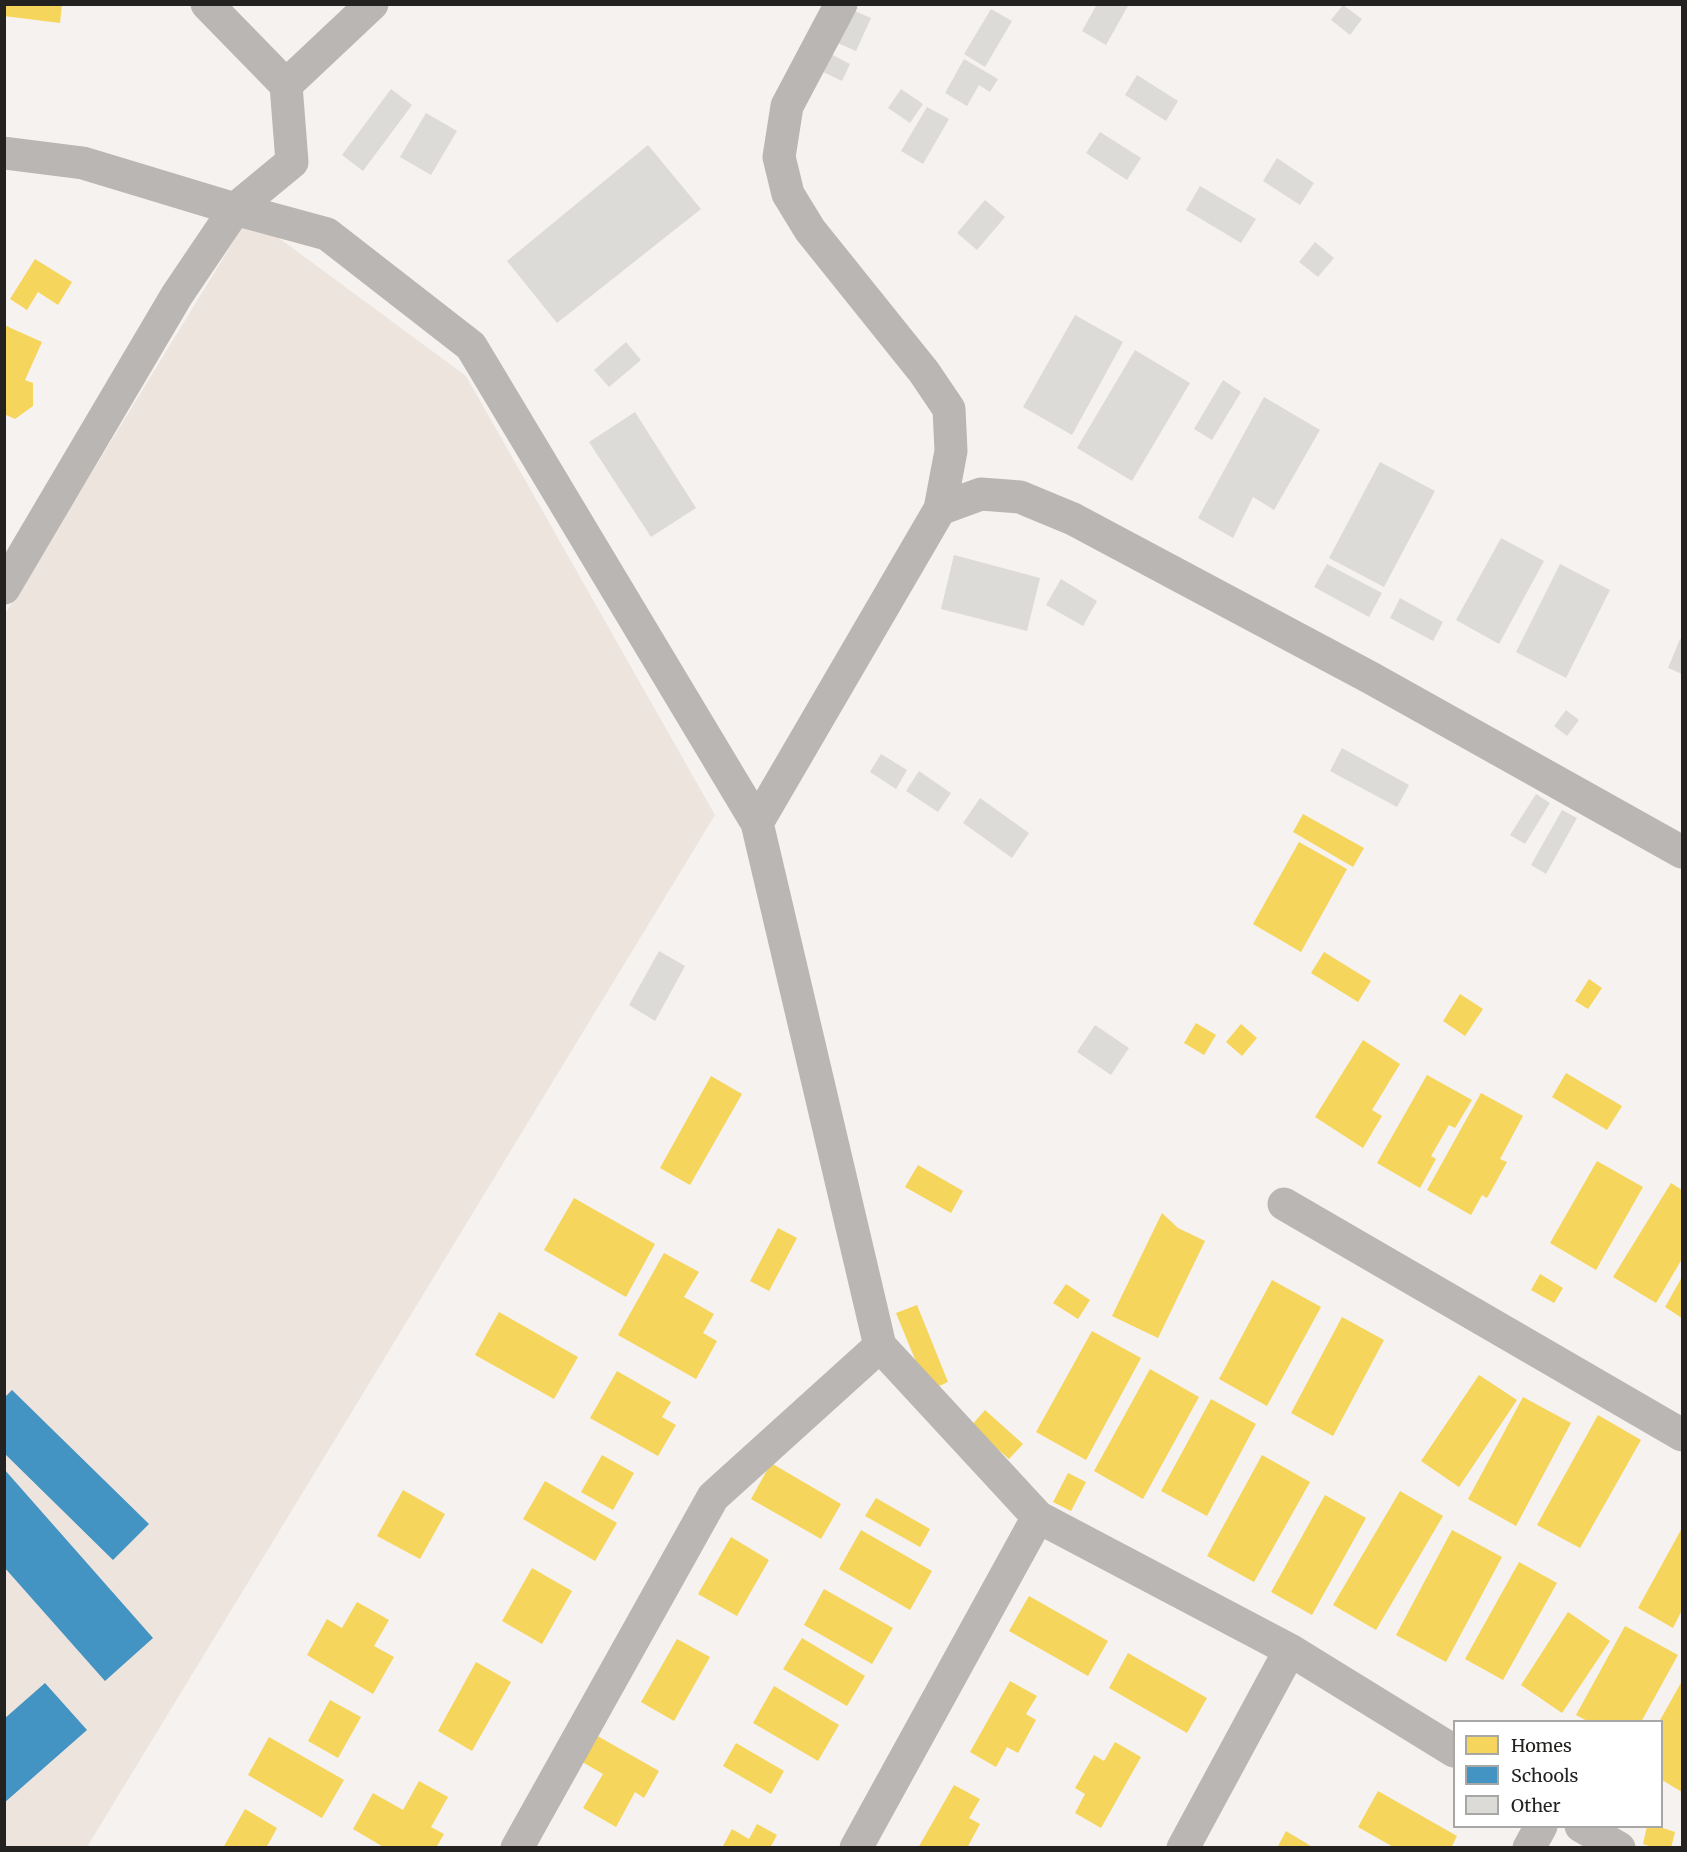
<!DOCTYPE html>
<style>
body{margin:0}
#map{position:relative;width:1687px;height:1852px;overflow:hidden;background:#f5f2ef;font-family:Merriweather,serif}
canvas{display:block}
.frame{position:absolute;inset:0;border:6px solid #242220;pointer-events:none}
.legend{position:absolute;left:1453px;top:1720px;width:210px;height:108px;box-sizing:border-box;background:#fff;border:2px solid #a7a7a6;margin:0;padding:8px 10px;list-style:none;font-size:18px;color:#242220}
.legend li{display:flex;align-items:center;gap:12px;height:30px}
.legend b{width:30px;border:2px solid #a7a7a6}
</style>
<div id="map">
<canvas width="1687" height="1852"></canvas>
<div class="frame"></div>
<ul class="legend">
<li><b style="height:16px;background:#f6d55c"></b>Homes</li>
<li><b style="height:16px;background:#4393c3"></b>Schools</li>
<li><b style="height:16px;background:#dddbd8"></b>Other</li>
</ul>
</div>
<script>
const context = document.querySelector('canvas').getContext('2d');
context.lineJoin = 'round';
function fill(path, color) {
  context.fillStyle = color;
  context.fill(path, 'evenodd');
}
function toPath(rows) {
  const path = new Path2D();
  for (const r of rows) {
    path.moveTo(r[0], r[1]);
    for (let i = 2; i < r.length; i += 2) path.lineTo(r[i], r[i + 1]);
  }
  return path;
}
function trace(path, color, width, dash) {
  context.strokeStyle = color;
  context.lineWidth = width;
  context.lineCap = dash ? 'butt' : 'round';
  context.setLineDash(dash || []);
  context.stroke(path);
}
const built = toPath([
 [249,216,466,376,715,815,87,1847,5,1847,4,616]
]);
const homes = toPath([
 [4,4,62,4,60,23,4,16],
 [35,259,72,282,58,305,38,292,27,310,10,299],
 [4,325,42,342,25,380,33,383,33,406,15,419,4,414],
 [1303,814,1364,848,1353,867,1293,832],
 [1299,842,1347,869,1301,952,1253,924],
 [1324,952,1371,981,1358,1002,1311,973],
 [1589,979,1602,988,1588,1009,1575,1001],
 [1460,994,1483,1009,1465,1036,1443,1021],
 [1196,1023,1216,1035,1204,1055,1184,1043],
 [1241,1024,1257,1038,1242,1056,1226,1042],
 [1363,1040,1400,1064,1372,1110,1382,1116,1363,1148,1315,1117],
 [1566,1073,1622,1106,1607,1130,1552,1097],
 [1427,1075,1472,1100,1455,1128,1449,1125,1431,1156,1436,1159,1420,1188,1377,1163],
 [711,1076,742,1094,690,1185,660,1168],
 [1481,1093,1523,1116,1500,1159,1507,1162,1496,1182,1487,1198,1482,1195,1471,1215,1427,1190],
 [1597,1161,1643,1187,1596,1270,1550,1243],
 [918,1165,963,1191,951,1213,905,1187],
 [1671,1183,1682,1190,1682,1259,1656,1303,1613,1277],
 [574,1198,655,1244,626,1297,544,1250],
 [1162,1213,1178,1228,1205,1241,1158,1338,1112,1316],
 [778,1228,797,1238,769,1291,750,1281],
 [664,1253,699,1272,684,1297,714,1314,703,1333,717,1341,696,1379,618,1335],
 [1540,1274,1563,1288,1554,1303,1531,1290],
 [1682,1277,1682,1318,1665,1307],
 [1272,1280,1321,1307,1267,1406,1219,1379],
 [1066,1284,1090,1300,1078,1319,1053,1303],
 [917,1305,948,1382,928,1391,896,1313],
 [499,1312,578,1357,554,1399,475,1355],
 [1342,1317,1384,1340,1333,1436,1291,1413],
 [1092,1331,1141,1358,1086,1460,1036,1432],
 [1150,1369,1199,1397,1143,1499,1094,1471],
 [617,1371,671,1402,662,1417,676,1425,658,1456,590,1418],
 [1479,1375,1517,1400,1459,1487,1421,1461],
 [1523,1397,1571,1423,1516,1526,1468,1499],
 [1211,1399,1256,1424,1207,1516,1161,1491],
 [985,1410,1023,1444,1009,1459,971,1426],
 [1598,1415,1641,1440,1580,1548,1537,1525],
 [602,1455,634,1473,613,1510,581,1492],
 [1262,1455,1310,1482,1254,1582,1207,1556],
 [771,1463,841,1504,821,1539,751,1499],
 [1068,1473,1086,1482,1071,1511,1053,1502],
 [545,1481,617,1523,595,1561,523,1519],
 [403,1490,445,1514,420,1559,377,1536],
 [1400,1491,1443,1516,1376,1630,1333,1605],
 [1325,1495,1366,1518,1312,1615,1271,1592],
 [876,1498,930,1529,920,1547,865,1516],
 [1682,1528,1682,1610,1673,1628,1638,1608],
 [861,1530,932,1571,910,1610,839,1569],
 [1452,1530,1502,1557,1446,1662,1396,1635],
 [731,1537,769,1560,737,1616,698,1594],
 [1519,1562,1557,1583,1503,1680,1465,1659],
 [532,1568,572,1591,542,1644,502,1621],
 [824,1589,893,1628,872,1664,804,1625],
 [1029,1596,1108,1641,1088,1676,1009,1631],
 [357,1602,389,1620,374,1646,394,1657,373,1694,307,1655,327,1619,342,1628],
 [1568,1612,1610,1641,1562,1713,1521,1685],
 [1625,1626,1678,1655,1641,1722,1589,1722,1576,1715],
 [802,1638,865,1676,847,1706,783,1669],
 [677,1639,710,1657,674,1721,641,1702],
 [1128,1653,1207,1698,1187,1733,1109,1688],
 [476,1662,511,1682,472,1751,438,1731],
 [1010,1681,1037,1696,1026,1714,1036,1720,1018,1753,1007,1747,996,1767,970,1752],
 [1682,1681,1682,1792,1662,1780,1662,1722,1659,1722],
 [774,1686,839,1725,818,1761,753,1723],
 [330,1700,361,1717,338,1758,308,1741],
 [594,1734,659,1771,644,1798,635,1792,616,1827,583,1808,603,1774,579,1760],
 [269,1737,344,1780,322,1818,248,1775],
 [1115,1742,1141,1757,1101,1828,1075,1813,1085,1794,1075,1788,1094,1755,1104,1761],
 [736,1743,784,1771,771,1794,723,1766],
 [419,1781,448,1797,431,1827,444,1834,436,1848,385,1848,353,1829,373,1793,403,1810],
 [954,1785,980,1799,969,1818,980,1824,967,1848,918,1848],
 [1378,1791,1457,1836,1451,1848,1395,1848,1358,1827],
 [245,1809,277,1828,266,1848,223,1848],
 [757,1824,777,1835,770,1848,723,1846,732,1829,749,1839],
 [1647,1826,1657,1826,1675,1832,1671,1848,1655,1848,1643,1844],
 [1286,1831,1314,1848,1277,1848]
]);
const schools = toPath([
 [12,1390,149,1524,113,1560,4,1453,4,1398],
 [4,1469,153,1638,105,1681,4,1567],
 [45,1683,87,1730,4,1803,4,1719]
]);
const building = toPath([
 [1097,4,1129,4,1106,45,1082,31],
 [1343,5,1362,19,1350,35,1331,20],
 [848,8,871,18,856,51,833,41],
 [991,9,1012,21,985,67,964,54],
 [829,53,850,64,842,81,821,71],
 [964,59,998,79,990,92,979,85,967,106,945,93],
 [1137,75,1178,101,1166,121,1125,95],
 [391,89,412,105,363,171,342,155],
 [901,89,923,104,910,123,888,108],
 [927,107,949,119,923,164,901,151],
 [426,113,457,131,431,175,400,157],
 [1100,132,1141,158,1127,180,1086,153],
 [648,145,701,209,557,323,507,261],
 [1277,158,1314,183,1300,205,1263,181],
 [1200,186,1256,219,1241,243,1186,210],
 [985,200,1005,217,977,250,957,233],
 [1315,242,1334,258,1318,277,1299,262],
 [1075,315,1123,342,1072,435,1023,407],
 [626,342,641,360,609,387,594,370],
 [1135,350,1190,383,1132,481,1077,448],
 [1223,380,1241,392,1212,440,1194,429],
 [1264,397,1320,430,1274,510,1253,497,1233,538,1198,518],
 [635,412,696,508,651,537,589,442],
 [1380,462,1435,491,1384,587,1329,558],
 [1501,538,1544,561,1499,644,1456,620],
 [954,555,1040,578,1027,631,941,609],
 [1327,564,1382,593,1369,617,1314,587],
 [1560,564,1610,590,1566,678,1516,652],
 [1061,579,1097,601,1083,626,1046,605],
 [1400,598,1443,622,1433,641,1390,618],
 [1680,639,1682,640,1682,674,1668,668],
 [1566,710,1579,720,1567,736,1554,726],
 [1342,748,1409,785,1397,807,1330,771],
 [881,754,907,770,896,789,870,772],
 [919,771,951,793,938,812,906,791],
 [1536,794,1550,803,1525,844,1510,835],
 [980,798,1029,833,1012,858,963,823],
 [1562,810,1577,818,1546,874,1531,865],
 [659,951,685,966,655,1021,629,1005],
 [1095,1025,1129,1048,1111,1075,1077,1052]
]);
const minor = toPath([
 [207,4,286,85],
 [4,153,83,163,235,209,327,234,471,346,757,823,880,1346,1038,1517,1290,1650,1454,1751],
 [940,509,981,494,1020,497,1073,519,1371,678,1682,852],
 [4,588,177,295,235,209,292,162,286,85,372,4],
 [757,823,940,509,951,451,949,409,924,372,810,230,788,194,779,157,787,106,841,4],
 [1284,1204,1682,1435],
 [1581,1826,1619,1848],
 [517,1848,713,1497,880,1346],
 [856,1848,1038,1517],
 [1183,1848,1290,1650],
 [1529,1848,1541,1826]
]);
fill(built, '#ece4dd');
fill(homes, '#f6d55c');
fill(schools, '#4393c3');
fill(building, '#dddbd8');
trace(minor, '#bab6b3', 33);
</script>
